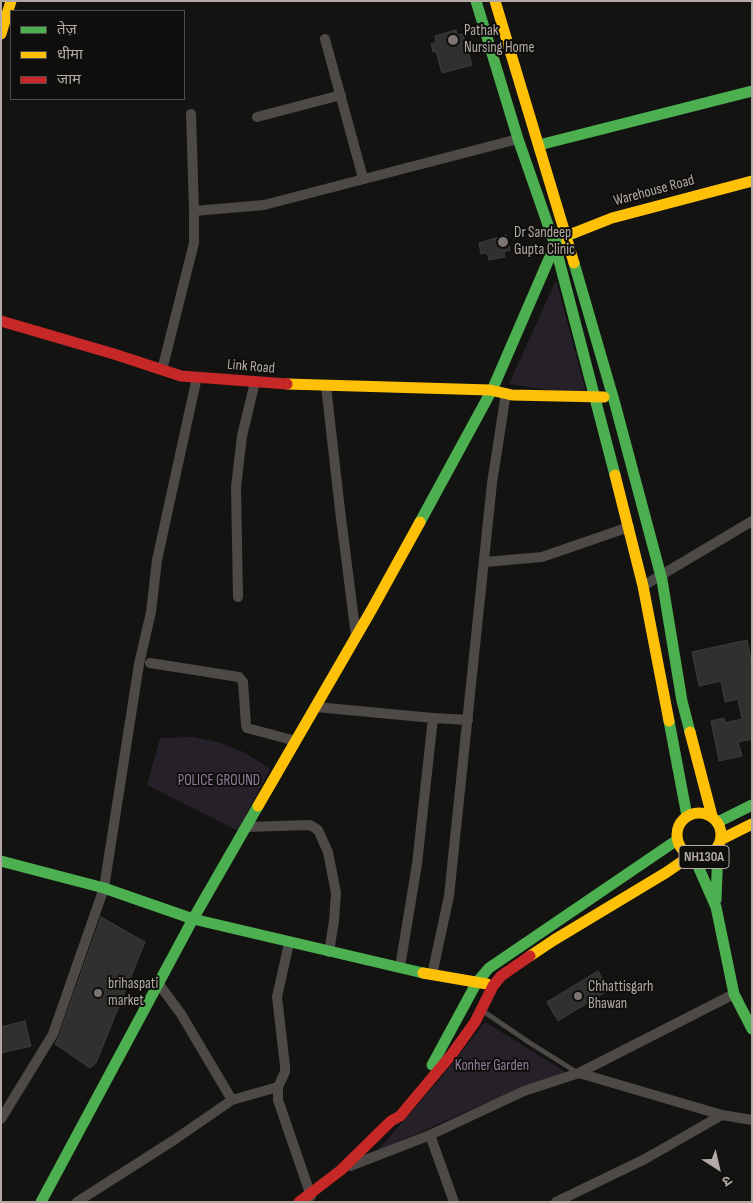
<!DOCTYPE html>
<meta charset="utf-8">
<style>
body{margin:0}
#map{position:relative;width:753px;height:1203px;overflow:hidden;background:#131312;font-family:"Sofia Sans Condensed","Noto Sans Devanagari",sans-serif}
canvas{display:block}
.frame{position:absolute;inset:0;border:2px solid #b3a9a5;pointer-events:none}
.legend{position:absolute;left:10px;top:10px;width:175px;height:90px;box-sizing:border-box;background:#0e0e0d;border:1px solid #504c4a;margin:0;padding:6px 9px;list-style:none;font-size:15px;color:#b3a9a5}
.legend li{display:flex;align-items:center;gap:10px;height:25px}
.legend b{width:25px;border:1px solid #504c4a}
.north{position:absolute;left:693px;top:1143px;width:50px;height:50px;-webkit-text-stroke:4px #0e0e0d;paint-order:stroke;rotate:145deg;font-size:14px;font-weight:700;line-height:20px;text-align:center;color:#b3a9a5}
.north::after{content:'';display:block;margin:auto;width:18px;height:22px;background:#b3a9a5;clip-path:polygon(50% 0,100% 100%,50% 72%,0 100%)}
</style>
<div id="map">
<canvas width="753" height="1203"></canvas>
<div class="frame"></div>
<ul class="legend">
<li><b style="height:6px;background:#4caf50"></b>तेज़</li>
<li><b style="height:6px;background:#ffc107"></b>धीमा</li>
<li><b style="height:6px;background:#c62828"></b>जाम</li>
</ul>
<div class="north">उ</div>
</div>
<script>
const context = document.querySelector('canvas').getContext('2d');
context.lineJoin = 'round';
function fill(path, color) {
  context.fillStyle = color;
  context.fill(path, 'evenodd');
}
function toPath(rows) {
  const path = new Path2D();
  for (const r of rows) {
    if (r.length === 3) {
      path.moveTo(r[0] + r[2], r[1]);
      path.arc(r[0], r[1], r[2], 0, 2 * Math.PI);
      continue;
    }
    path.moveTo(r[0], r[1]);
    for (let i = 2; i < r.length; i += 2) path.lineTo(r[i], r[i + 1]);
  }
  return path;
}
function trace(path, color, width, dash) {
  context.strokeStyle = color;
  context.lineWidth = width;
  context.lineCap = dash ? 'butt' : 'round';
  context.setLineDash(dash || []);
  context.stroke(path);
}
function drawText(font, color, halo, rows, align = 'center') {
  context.font = font + ' "Sofia Sans Condensed",sans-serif';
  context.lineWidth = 4;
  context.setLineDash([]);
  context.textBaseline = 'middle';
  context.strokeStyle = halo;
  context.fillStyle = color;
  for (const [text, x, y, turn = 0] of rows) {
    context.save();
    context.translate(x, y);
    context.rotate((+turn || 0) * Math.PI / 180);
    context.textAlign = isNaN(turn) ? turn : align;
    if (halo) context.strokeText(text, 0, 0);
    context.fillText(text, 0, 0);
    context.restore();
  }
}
const green = toPath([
 [556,280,587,396,509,384],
 [193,737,218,742,246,753,270,769,238,831,147,785,160,738],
 [485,1022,566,1072,493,1100,377,1151,439,1080]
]);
const building = toPath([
 [456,30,457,35,463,34,472,65,442,73,436,51,433,52,431,44,436,42,435,36,456,30],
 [506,235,510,250,504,252,505,257,489,260,487,253,481,254,479,243,506,235],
 [747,640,752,664,752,739,738,742,742,756,719,761,711,721,724,718,725,723,742,719,738,699,725,702,721,681,699,686,692,652,747,640],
 [101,917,145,942,96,1063,90,1068,55,1044,59,1036,101,917],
 [598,971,609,990,558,1021,547,1002,598,971],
 [25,1021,31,1046,1,1053,1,1027,25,1021]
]);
const lane = toPath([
 [483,1011,530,1043,578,1073]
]);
const street = toPath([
 [325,39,363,178],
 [257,117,341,95],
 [194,211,264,205,518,139],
 [162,370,194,243,194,211,191,114],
 [326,386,340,510,356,636],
 [485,562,542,557,629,527],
 [643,586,752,521],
 [238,597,236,487,242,436,255,382],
 [150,663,239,677,243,682,246,725,247,728,296,741],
 [316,707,433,718,468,720],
 [246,827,310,825,318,830,328,852,336,893,334,921,329,952],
 [289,943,277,997,285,1066,285,1072,278,1087,278,1100,311,1196],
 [400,967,417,864,433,718],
 [432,975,449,896,492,483,506,393],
 [158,983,181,1014,232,1100],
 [579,1073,734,994],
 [1,1119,53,1034,104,888,139,664,151,612,157,560,197,377],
 [430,1135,454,1202],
 [350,1166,430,1135,524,1091,579,1073,722,1115,752,1120],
 [77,1202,174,1140,232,1100,278,1087],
 [556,1202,645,1159,722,1115]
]);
const fast = toPath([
 [476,1,518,139,555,245,615,475],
 [539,145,752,91],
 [574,263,615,404,662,580,682,701,690,732],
 [420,522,493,388,555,245,566,236,574,233],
 [669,721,687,816],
 [718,822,752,805],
 [694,857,716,907,734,994,752,1029],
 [1,861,104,888,193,919,423,973],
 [716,900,718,847],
 [432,1065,477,982,489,968,677,840],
 [41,1202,193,919,258,806]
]);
const slow = toPath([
 [495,1,574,263],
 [1,34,11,1],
 [574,233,612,218,752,181],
 [287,384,490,390,512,395,604,397],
 [615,475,643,586,669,721],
 [690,732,712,816],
 [258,806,372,609,420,522],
 [699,835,22],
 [722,839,752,824],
 [530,956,554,940,667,872,690,856],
 [423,973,487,984]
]);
const jam = toPath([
 [1,321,114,354,181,376,287,384],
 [299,1202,341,1170,391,1121,400,1116,452,1054,475,1022,493,986,501,976,530,956]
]);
const markers = [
 [453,40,6,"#7b7472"],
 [503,242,6,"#7b7472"],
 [98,993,5,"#7b7472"],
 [578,996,5,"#7b7472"]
];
const shields = [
 [704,857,50]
];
const shieldNames = [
 ["NH130A",704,857]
];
const poiNames = [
 ["Pathak",464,31],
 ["Nursing Home",464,48],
 ["Dr Sandeep",514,233],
 ["Gupta Clinic",514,250],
 ["brihaspati",108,984],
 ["market",108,1001],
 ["Chhattisgarh",588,987],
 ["Bhawan",588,1004]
];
const streetNames = [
 ["Warehouse Road",654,191,-15],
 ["Link Road",251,367,5]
];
const parkNames = [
 ["POLICE GROUND",219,781],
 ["Konher Garden",492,1066]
];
fill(green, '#262128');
fill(building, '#30302e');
trace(building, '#3f3d3b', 1);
trace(lane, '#4c4947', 5);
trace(street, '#4c4947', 10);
trace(fast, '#4caf50', 11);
trace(slow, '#ffc107', 11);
trace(jam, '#c62828', 11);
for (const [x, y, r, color] of markers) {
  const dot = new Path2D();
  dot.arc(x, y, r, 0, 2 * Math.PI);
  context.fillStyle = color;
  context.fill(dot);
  trace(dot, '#0e0e0d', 2);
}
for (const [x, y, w] of shields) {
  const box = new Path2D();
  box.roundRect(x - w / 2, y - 11.5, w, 23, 4);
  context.fillStyle = '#0e0e0d';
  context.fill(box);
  trace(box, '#b3a9a5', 1);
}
drawText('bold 14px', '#b3a9a5', null, shieldNames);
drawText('15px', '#b3a9a5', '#0e0e0d', poiNames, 'left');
drawText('15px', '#b3a9a5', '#0e0e0d', streetNames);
drawText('15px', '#937d9c', '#0e0e0d', parkNames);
</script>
